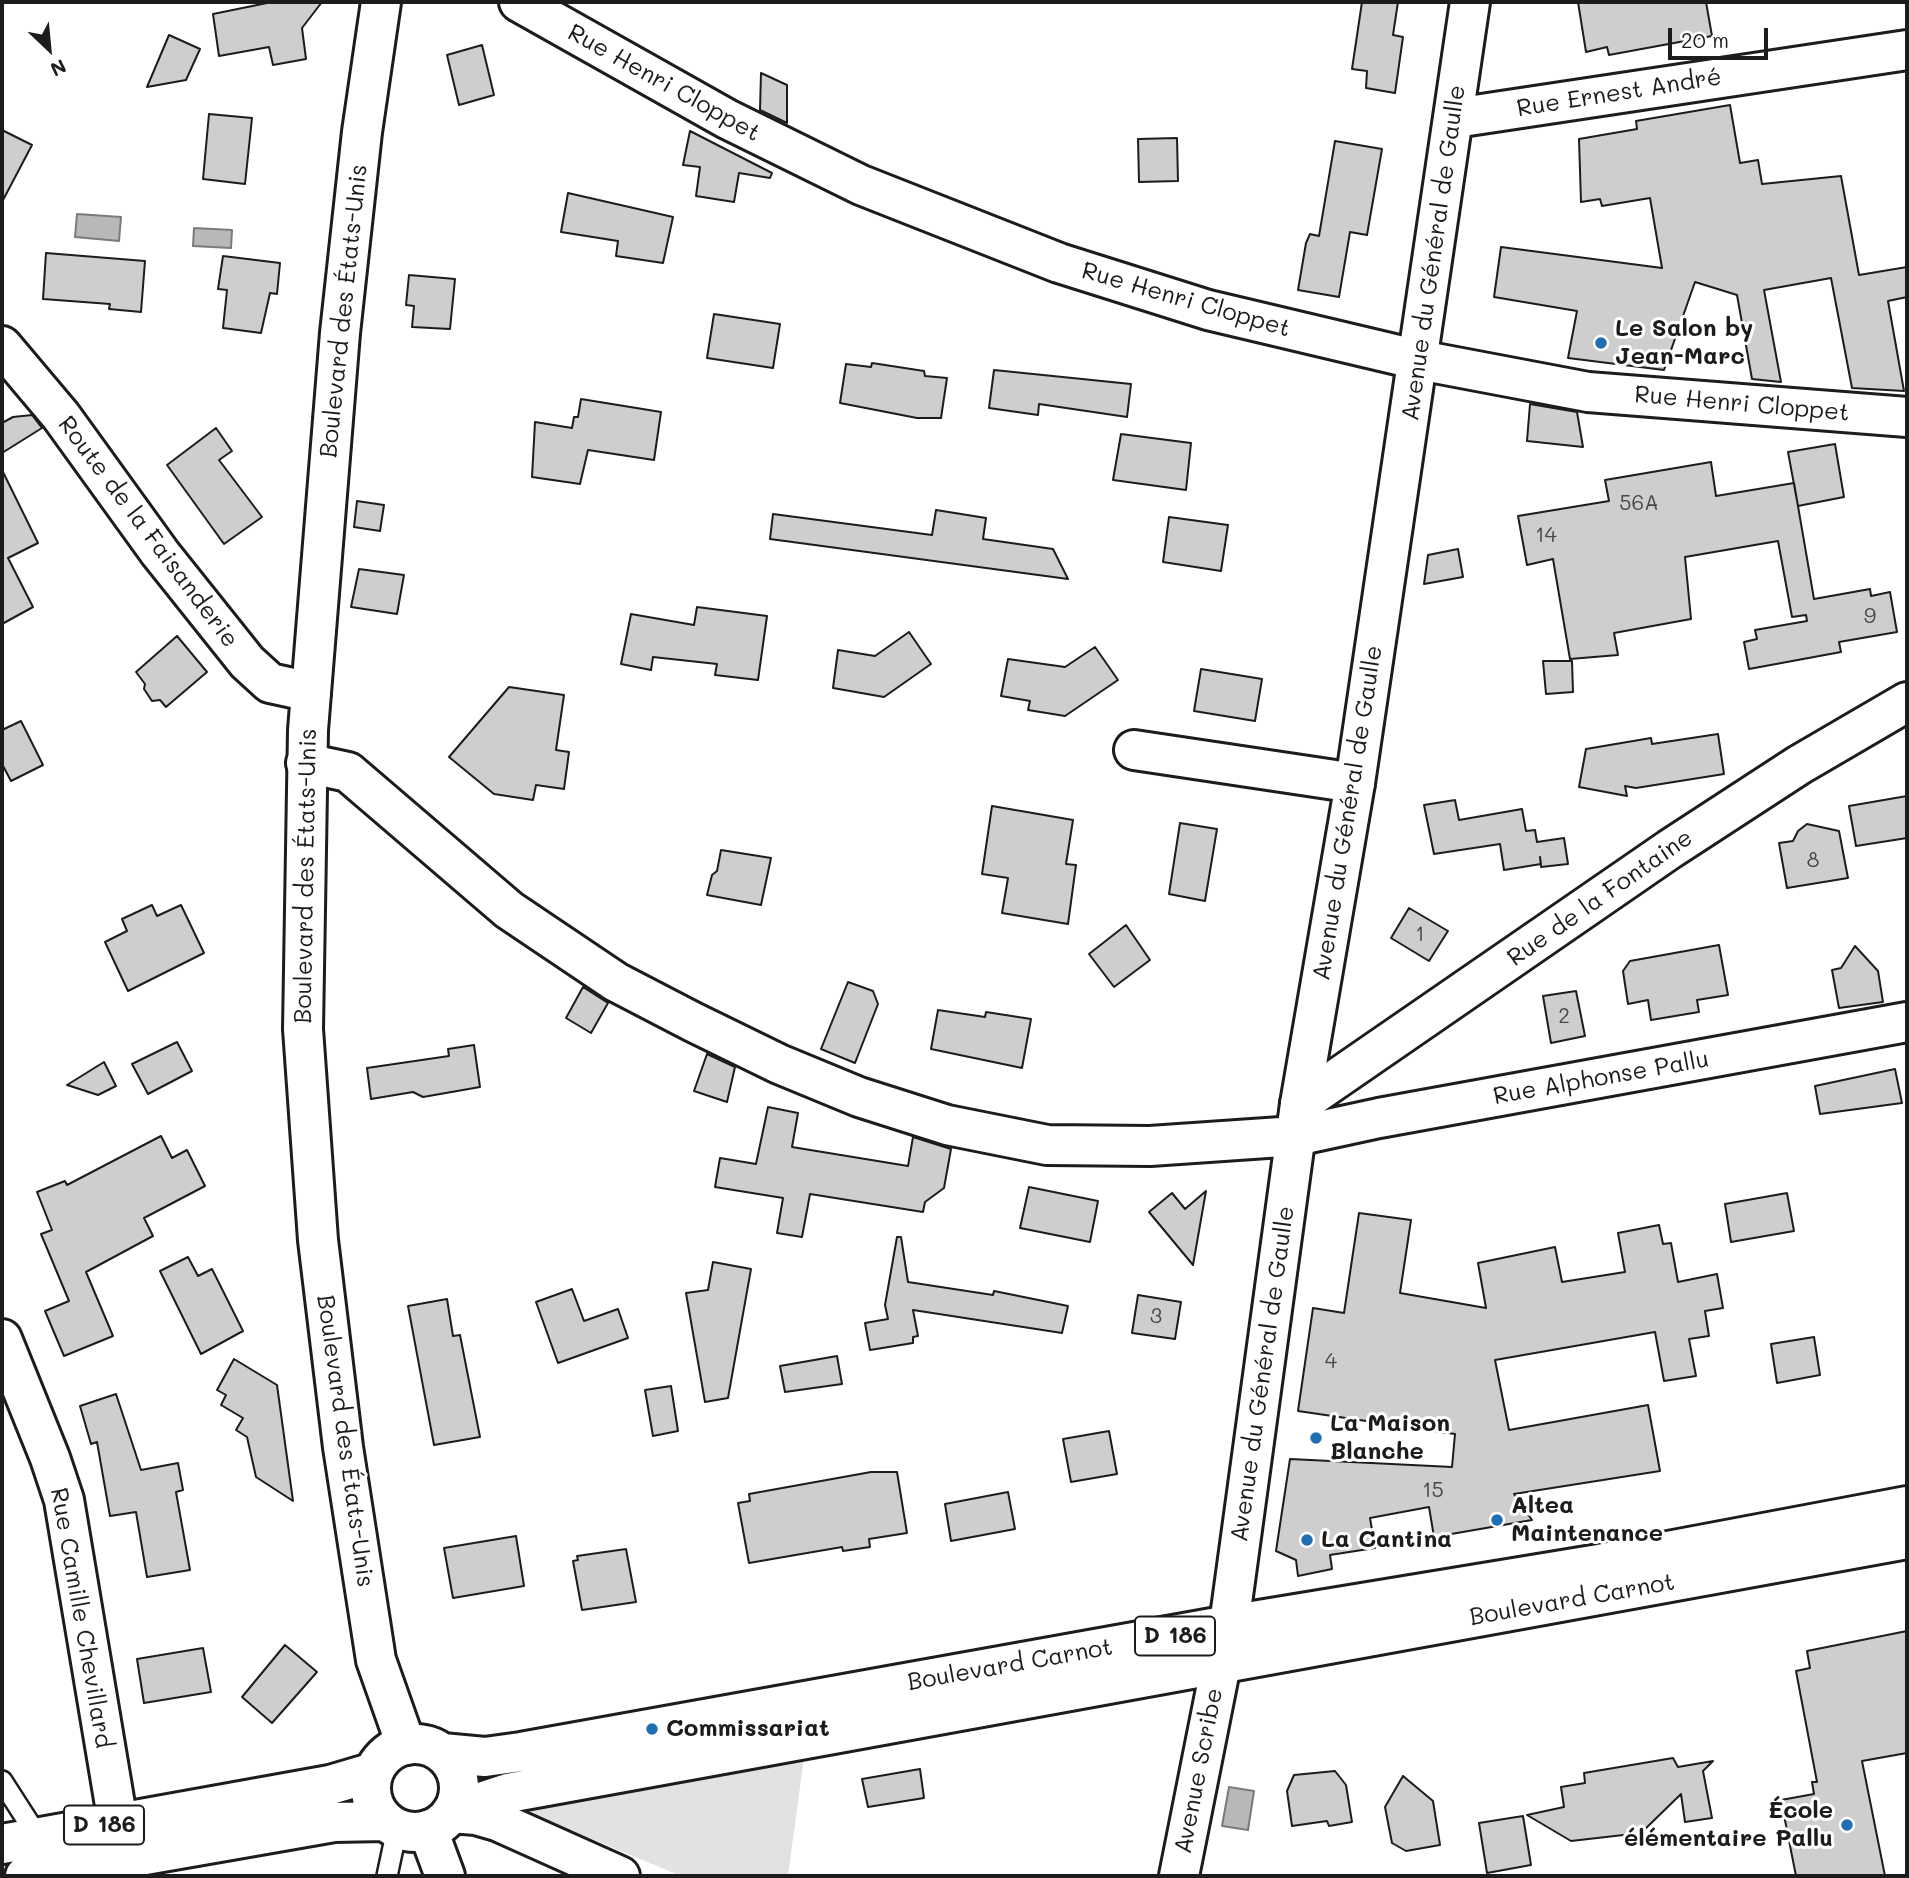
<!DOCTYPE html>
<meta charset="utf-8">
<style>
body{margin:0}
#map{position:relative;width:1909px;height:1878px;overflow:hidden;background:#fff;font-family:Mali,sans-serif}
canvas{display:block}
.frame{position:absolute;inset:0;border:4px solid #1c1c1c;pointer-events:none}
.north{position:absolute;left:14px;top:14px;width:70px;height:70px;-webkit-text-stroke:5px #fff;paint-order:stroke;rotate:154deg;font-size:19px;font-weight:700;line-height:28px;text-align:center;color:#1c1c1c}
.north::after{content:'';display:block;margin:auto;width:24px;height:32px;background:#1c1c1c;clip-path:polygon(50% 0,100% 100%,50% 72%,0 100%)}
.scale{position:absolute;left:1668px;top:28px;width:100px;height:32px;box-sizing:border-box;border:4px solid #1c1c1c;border-top:0;padding-left:9px;font-size:21px;line-height:24px;white-space:nowrap;color:#1c1c1c;-webkit-text-stroke:5px #fff;paint-order:stroke}
</style>
<div id="map">
<canvas width="1909" height="1878"></canvas>
<div class="frame"></div>
<div class="north">N</div>
<div class="scale">20 m</div>
</div>
<script>
const context = document.querySelector('canvas').getContext('2d');
context.lineJoin = 'round';
function fill(path, color) {
  context.fillStyle = color;
  context.fill(path, 'evenodd');
}
function toPath(rows) {
  const path = new Path2D();
  for (const r of rows) {
    if (r.length === 3) {
      path.moveTo(r[0] + r[2], r[1]);
      path.arc(r[0], r[1], r[2], 0, 2 * Math.PI);
      continue;
    }
    path.moveTo(r[0], r[1]);
    for (let i = 2; i < r.length; i += 2) path.lineTo(r[i], r[i + 1]);
  }
  return path;
}
function trace(path, color, width, dash) {
  context.strokeStyle = color;
  context.lineWidth = width;
  context.lineCap = dash ? 'butt' : 'round';
  context.setLineDash(dash || []);
  context.stroke(path);
}
function drawText(font, color, halo, rows, align = 'center') {
  context.font = font + ' Mali,sans-serif';
  context.lineWidth = 6;
  context.setLineDash([]);
  context.textBaseline = 'middle';
  context.strokeStyle = halo;
  context.fillStyle = color;
  for (const [text, x, y, turn = 0] of rows) {
    context.save();
    context.translate(x, y);
    context.rotate((+turn || 0) * Math.PI / 180);
    context.textAlign = isNaN(turn) ? turn : align;
    if (halo) context.strokeText(text, 0, 0);
    context.fillText(text, 0, 0);
    context.restore();
  }
}
const green = toPath([
 [804,1757,788,1876,681,1876,522,1810]
]);
const water = toPath([
 [77,214,121,217,119,241,75,237,77,214],
 [194,228,232,230,231,248,193,246,194,228],
 [1229,1787,1254,1791,1248,1830,1222,1826,1229,1787]
]);
const building = toPath([
 [272,2,322,2,302,28,306,59,273,65,269,47,219,56,213,14,272,2],
 [1362,2,1398,2,1393,35,1403,37,1395,93,1366,88,1367,71,1352,69,1362,2],
 [1578,2,1706,2,1712,36,1609,55,1607,47,1586,52,1578,2],
 [169,35,200,49,186,80,147,87,169,35],
 [482,45,494,95,459,105,447,55,482,45],
 [761,73,787,85,787,123,760,110,761,73],
 [1730,105,1740,163,1758,160,1762,184,1841,176,1859,275,1907,267,1907,297,1888,301,1904,391,1852,388,1831,278,1764,290,1781,382,1752,379,1737,295,1695,282,1664,370,1568,358,1577,311,1494,297,1501,247,1662,268,1650,198,1602,206,1600,199,1581,202,1579,139,1637,129,1636,121,1730,105],
 [209,114,252,118,245,184,203,179,209,114],
 [2,130,32,145,2,202,2,130],
 [690,131,772,173,770,178,739,173,734,202,696,196,700,167,683,165,690,131],
 [1177,138,1178,181,1139,182,1138,139,1177,138],
 [1335,141,1382,149,1367,235,1350,232,1339,297,1298,290,1306,243,1310,234,1319,236,1335,141],
 [568,193,673,217,663,263,616,256,618,241,561,232,568,193],
 [46,253,145,261,141,312,109,309,110,304,43,299,46,253],
 [223,256,280,263,277,294,270,293,261,333,223,328,227,290,218,289,223,256],
 [409,275,455,279,450,329,412,327,414,306,406,305,409,275],
 [714,314,780,324,773,368,707,358,714,314],
 [872,363,924,371,925,376,947,378,941,418,917,418,840,403,846,364,871,367,872,363],
 [994,370,1131,384,1127,417,1039,404,1038,415,989,408,994,370],
 [581,399,661,412,654,460,588,450,580,484,532,477,535,422,572,428,574,417,578,417,581,399],
 [1530,404,1577,412,1583,447,1527,441,1530,404],
 [32,415,42,428,2,453,2,423,13,417,32,415],
 [216,428,232,451,219,460,262,517,224,544,167,465,216,428],
 [1121,434,1191,443,1186,490,1113,480,1121,434],
 [1835,444,1844,497,1798,506,1788,452,1835,444],
 [1711,462,1716,496,1794,483,1814,599,1870,589,1871,596,1890,592,1897,632,1839,642,1841,652,1749,669,1744,642,1757,639,1755,630,1807,621,1806,615,1792,617,1778,541,1685,557,1691,619,1614,633,1618,655,1570,659,1553,559,1527,565,1518,516,1609,501,1605,480,1711,462],
 [2,470,38,543,8,558,33,607,2,624,2,470],
 [357,501,384,505,380,531,354,527,357,501],
 [936,510,986,518,983,539,1053,549,1068,579,770,539,773,514,932,535,936,510],
 [1169,517,1228,525,1221,571,1163,562,1169,517],
 [1458,549,1463,577,1424,584,1428,555,1458,549],
 [359,569,404,575,397,614,351,607,359,569],
 [697,607,767,616,758,680,715,675,717,664,653,657,651,670,621,664,631,614,694,625,697,607],
 [909,632,931,664,884,697,833,688,838,650,875,656,909,632],
 [177,636,207,672,166,707,160,700,152,701,144,689,145,684,136,672,177,636],
 [1095,647,1118,680,1065,716,1028,710,1030,701,1001,696,1008,659,1065,667,1095,647],
 [1543,661,1572,661,1573,692,1546,694,1543,661],
 [1201,669,1262,679,1255,721,1194,711,1201,669],
 [509,687,564,695,556,750,569,752,564,789,536,785,533,800,494,794,449,757,509,687],
 [21,721,43,765,11,781,2,764,2,730,21,721],
 [1718,734,1724,774,1636,788,1625,786,1627,796,1579,787,1586,749,1651,738,1652,744,1718,734],
 [1907,796,1907,838,1856,846,1849,806,1907,796],
 [1455,800,1459,820,1522,809,1526,831,1535,830,1537,842,1564,838,1568,864,1541,867,1540,857,1541,864,1504,870,1500,844,1434,854,1424,805,1455,800],
 [992,806,1073,820,1066,864,1076,865,1068,924,1002,913,1008,878,982,874,992,806],
 [1180,823,1217,829,1205,901,1169,894,1180,823],
 [1807,824,1839,831,1848,878,1787,888,1779,843,1793,841,1798,831,1807,824],
 [721,850,771,858,761,905,707,895,712,875,717,871,721,850],
 [152,905,157,916,181,905,204,953,128,991,105,942,127,931,122,919,152,905],
 [1409,908,1448,931,1429,961,1391,938,1409,908],
 [1126,925,1150,960,1114,987,1089,954,1126,925],
 [1719,945,1728,995,1697,1000,1699,1012,1651,1020,1648,1000,1628,1004,1623,971,1630,961,1719,945],
 [1855,946,1878,971,1883,1002,1839,1008,1832,970,1841,968,1855,946],
 [848,982,873,991,878,1004,855,1063,821,1049,848,982],
 [583,987,608,1003,591,1033,566,1018,583,987],
 [1576,991,1585,1036,1551,1043,1543,996,1576,991],
 [938,1010,985,1017,986,1012,1031,1019,1022,1068,931,1049,938,1010],
 [177,1042,192,1071,148,1094,132,1064,177,1042],
 [474,1045,480,1087,423,1097,413,1092,371,1099,367,1068,449,1056,448,1049,474,1045],
 [707,1054,735,1067,727,1102,694,1091,707,1054],
 [104,1062,116,1086,98,1095,67,1085,104,1062],
 [1895,1069,1902,1103,1820,1114,1815,1086,1895,1069],
 [768,1107,798,1113,792,1147,908,1166,913,1137,951,1149,944,1188,925,1202,923,1212,810,1194,802,1237,777,1233,783,1198,715,1187,720,1158,756,1164,768,1107],
 [161,1136,172,1158,187,1150,205,1186,144,1218,153,1236,86,1272,113,1336,64,1356,45,1311,69,1301,41,1234,52,1230,37,1192,65,1181,67,1185,161,1136],
 [1029,1187,1098,1201,1090,1242,1020,1228,1029,1187],
 [1206,1191,1193,1265,1149,1212,1172,1193,1185,1209,1206,1191],
 [1787,1193,1794,1231,1731,1242,1725,1204,1787,1193],
 [1359,1213,1411,1220,1400,1293,1486,1308,1478,1263,1555,1247,1562,1282,1625,1272,1618,1233,1659,1225,1663,1244,1671,1243,1678,1282,1717,1274,1723,1308,1705,1311,1709,1336,1689,1339,1696,1376,1664,1381,1655,1332,1495,1360,1509,1430,1648,1405,1660,1471,1514,1494,1532,1520,1434,1537,1429,1507,1370,1518,1375,1548,1330,1555,1332,1569,1298,1576,1296,1560,1276,1551,1290,1459,1452,1467,1455,1434,1298,1411,1313,1308,1344,1313,1359,1213],
 [897,1237,901,1237,908,1282,993,1295,994,1291,1068,1306,1062,1333,913,1310,918,1336,913,1337,913,1343,870,1350,865,1323,888,1319,885,1305,897,1237],
 [188,1257,198,1276,212,1269,243,1331,201,1354,160,1271,188,1257],
 [713,1262,751,1269,728,1398,705,1402,686,1293,708,1290,713,1262],
 [572,1289,584,1321,618,1309,628,1338,558,1363,536,1302,572,1289],
 [1138,1295,1181,1302,1175,1339,1132,1333,1138,1295],
 [447,1299,453,1336,460,1335,480,1437,434,1445,408,1306,447,1299],
 [1814,1337,1820,1375,1777,1383,1771,1344,1814,1337],
 [837,1356,842,1384,785,1392,780,1366,837,1356],
 [234,1359,277,1385,293,1501,256,1477,247,1437,236,1430,243,1418,221,1405,226,1395,217,1390,234,1359],
 [671,1386,678,1431,653,1436,645,1390,671,1386],
 [116,1394,141,1470,178,1463,183,1490,176,1492,190,1570,147,1577,136,1512,110,1516,97,1442,91,1444,80,1406,116,1394],
 [1109,1431,1117,1474,1071,1482,1063,1439,1109,1431],
 [871,1472,897,1472,907,1533,869,1539,870,1547,843,1551,842,1547,749,1563,738,1503,750,1501,749,1494,871,1472],
 [1008,1492,1015,1529,951,1541,945,1504,1008,1492],
 [516,1536,524,1586,453,1598,444,1548,516,1536],
 [626,1549,636,1602,582,1610,573,1561,578,1560,577,1556,626,1549],
 [1907,1631,1907,1753,1862,1761,1885,1876,1796,1876,1781,1800,1814,1794,1812,1782,1817,1782,1796,1671,1810,1668,1807,1651,1907,1631],
 [285,1645,317,1672,272,1723,242,1697,285,1645],
 [203,1648,211,1692,144,1703,137,1659,203,1648],
 [1673,1758,1678,1767,1713,1761,1703,1771,1712,1818,1685,1822,1681,1794,1641,1833,1571,1841,1527,1815,1564,1807,1561,1787,1585,1783,1584,1773,1673,1758],
 [920,1769,924,1798,868,1807,862,1779,920,1769],
 [1335,1771,1346,1785,1352,1822,1329,1826,1327,1821,1292,1826,1287,1791,1294,1775,1335,1771],
 [1403,1776,1433,1801,1440,1845,1406,1851,1392,1843,1385,1807,1403,1776],
 [1523,1816,1531,1865,1487,1873,1479,1823,1523,1816]
]);
const lane = toPath([
 [2,1781,38,1837],
 [387,1876,397,1829]
]);
const street = toPath([
 [519,2,727,119,861,185,1059,263,1208,310,1419,360,1588,392,1907,417],
 [1455,118,1907,50],
 [2,346,61,416,160,553,247,662,270,683,311,692],
 [1134,750,1355,783],
 [306,763,348,772,509,910,616,982,693,1022,779,1064,859,1097,947,1125,1047,1145,1150,1146,1296,1136,1379,1118,1907,1022],
 [1300,1104,1670,849,1799,765,1907,702],
 [2,1339,50,1458,64,1500,118,1823],
 [451,1813,476,1815,497,1821,620,1876],
 [428,1830,445,1876],
 [1179,1876,1227,1634]
]);
const secondary = toPath([
 [381,2,362,132,340,333,308,730,303,1029,318,1240,343,1447,376,1660,406,1745],
 [1229,1625,1300,1104,1355,783,1470,2]
]);
const primary = toPath([
 [415,1788,44],
 [442,1753,485,1757,521,1752,1229,1625,1599,1564,1907,1506],
 [453,1811,508,1793,1907,1539],
 [2,1844,330,1785,374,1772],
 [25,1876,334,1822,385,1821]
]);
const markers = [
 [1601,343,7,"#1f6fb2"],
 [1316,1438,7,"#1f6fb2"],
 [1497,1520,7,"#1f6fb2"],
 [1307,1540,7,"#1f6fb2"],
 [652,1729,7,"#1f6fb2"],
 [1847,1825,7,"#1f6fb2"]
];
const numberNames = [
 ["56A",1639,504],
 ["14",1546,536],
 ["9",1870,617],
 ["8",1813,861],
 ["1",1420,935],
 ["2",1564,1017],
 ["3",1156,1317],
 ["4",1331,1362],
 ["15",1433,1491]
];
const shields = [
 [1175,1636,80],
 [104,1825,80]
];
const shieldNames = [
 ["D 186",1175,1636],
 ["D 186",104,1825]
];
const streetNames = [
 ["Rue Henri Cloppet",664,83,29],
 ["Rue Ernest André",1619,93,-9],
 ["Avenue du Général de Gaulle",1434,253,-82],
 ["Rue Henri Cloppet",1186,300,16],
 ["Boulevard des États-Unis",344,311,-84],
 ["Rue Henri Cloppet",1742,404,5],
 ["Route de la Faisanderie",148,532,53],
 ["Avenue du Général de Gaulle",1348,813,-81],
 ["Boulevard des États-Unis",306,876,-89],
 ["Rue de la Fontaine",1600,898,-35],
 ["Rue Alphonse Pallu",1601,1078,-10],
 ["Avenue du Général de Gaulle",1263,1374,-82],
 ["Boulevard des États-Unis",345,1441,82],
 ["Boulevard Carnot",1572,1600,-10],
 ["Rue Camille Chevillard",81,1618,80],
 ["Boulevard Carnot",1010,1665,-10],
 ["Avenue Scribe",1199,1771,-79]
];
const poiNames = [
 ["Le Salon by",1615,329],
 ["Jean-Marc",1615,357],
 ["La Maison",1330,1424],
 ["Blanche",1330,1452],
 ["Altea",1511,1506],
 ["Maintenance",1511,1534],
 ["La Cantina",1321,1540],
 ["Commissariat",666,1729],
 ["École",1833,1811,"right"],
 ["élémentaire Pallu",1833,1839,"right"]
];
fill(green, '#e2e2e2');
fill(water, '#b8b8b8');
trace(water, '#7a7a7a', 2);
fill(building, '#cecece');
trace(building, '#1c1c1c', 2);
trace(lane, '#1c1c1c', 24);
trace(street, '#1c1c1c', 44);
trace(secondary, '#1c1c1c', 44);
trace(primary, '#1c1c1c', 44);
trace(lane, '#fff', 19);
trace(street, '#fff', 38);
trace(secondary, '#fff', 38);
trace(primary, '#fff', 38);
for (const [x, y, r, color] of markers) {
  const dot = new Path2D();
  dot.arc(x, y, r, 0, 2 * Math.PI);
  context.fillStyle = color;
  context.fill(dot);
  trace(dot, '#fff', 2.5);
}
drawText('21px', '#484848', null, numberNames);
for (const [x, y, w] of shields) {
  const box = new Path2D();
  box.roundRect(x - w / 2, y - 19.5, w, 39, 5);
  context.fillStyle = '#fff';
  context.fill(box);
  trace(box, '#1c1c1c', 2);
}
drawText('bold 23px', '#1c1c1c', null, shieldNames);
drawText('24px', '#1c1c1c', '#fff', streetNames);
drawText('bold 24px', '#1c1c1c', '#fff', poiNames, 'left');
</script>
